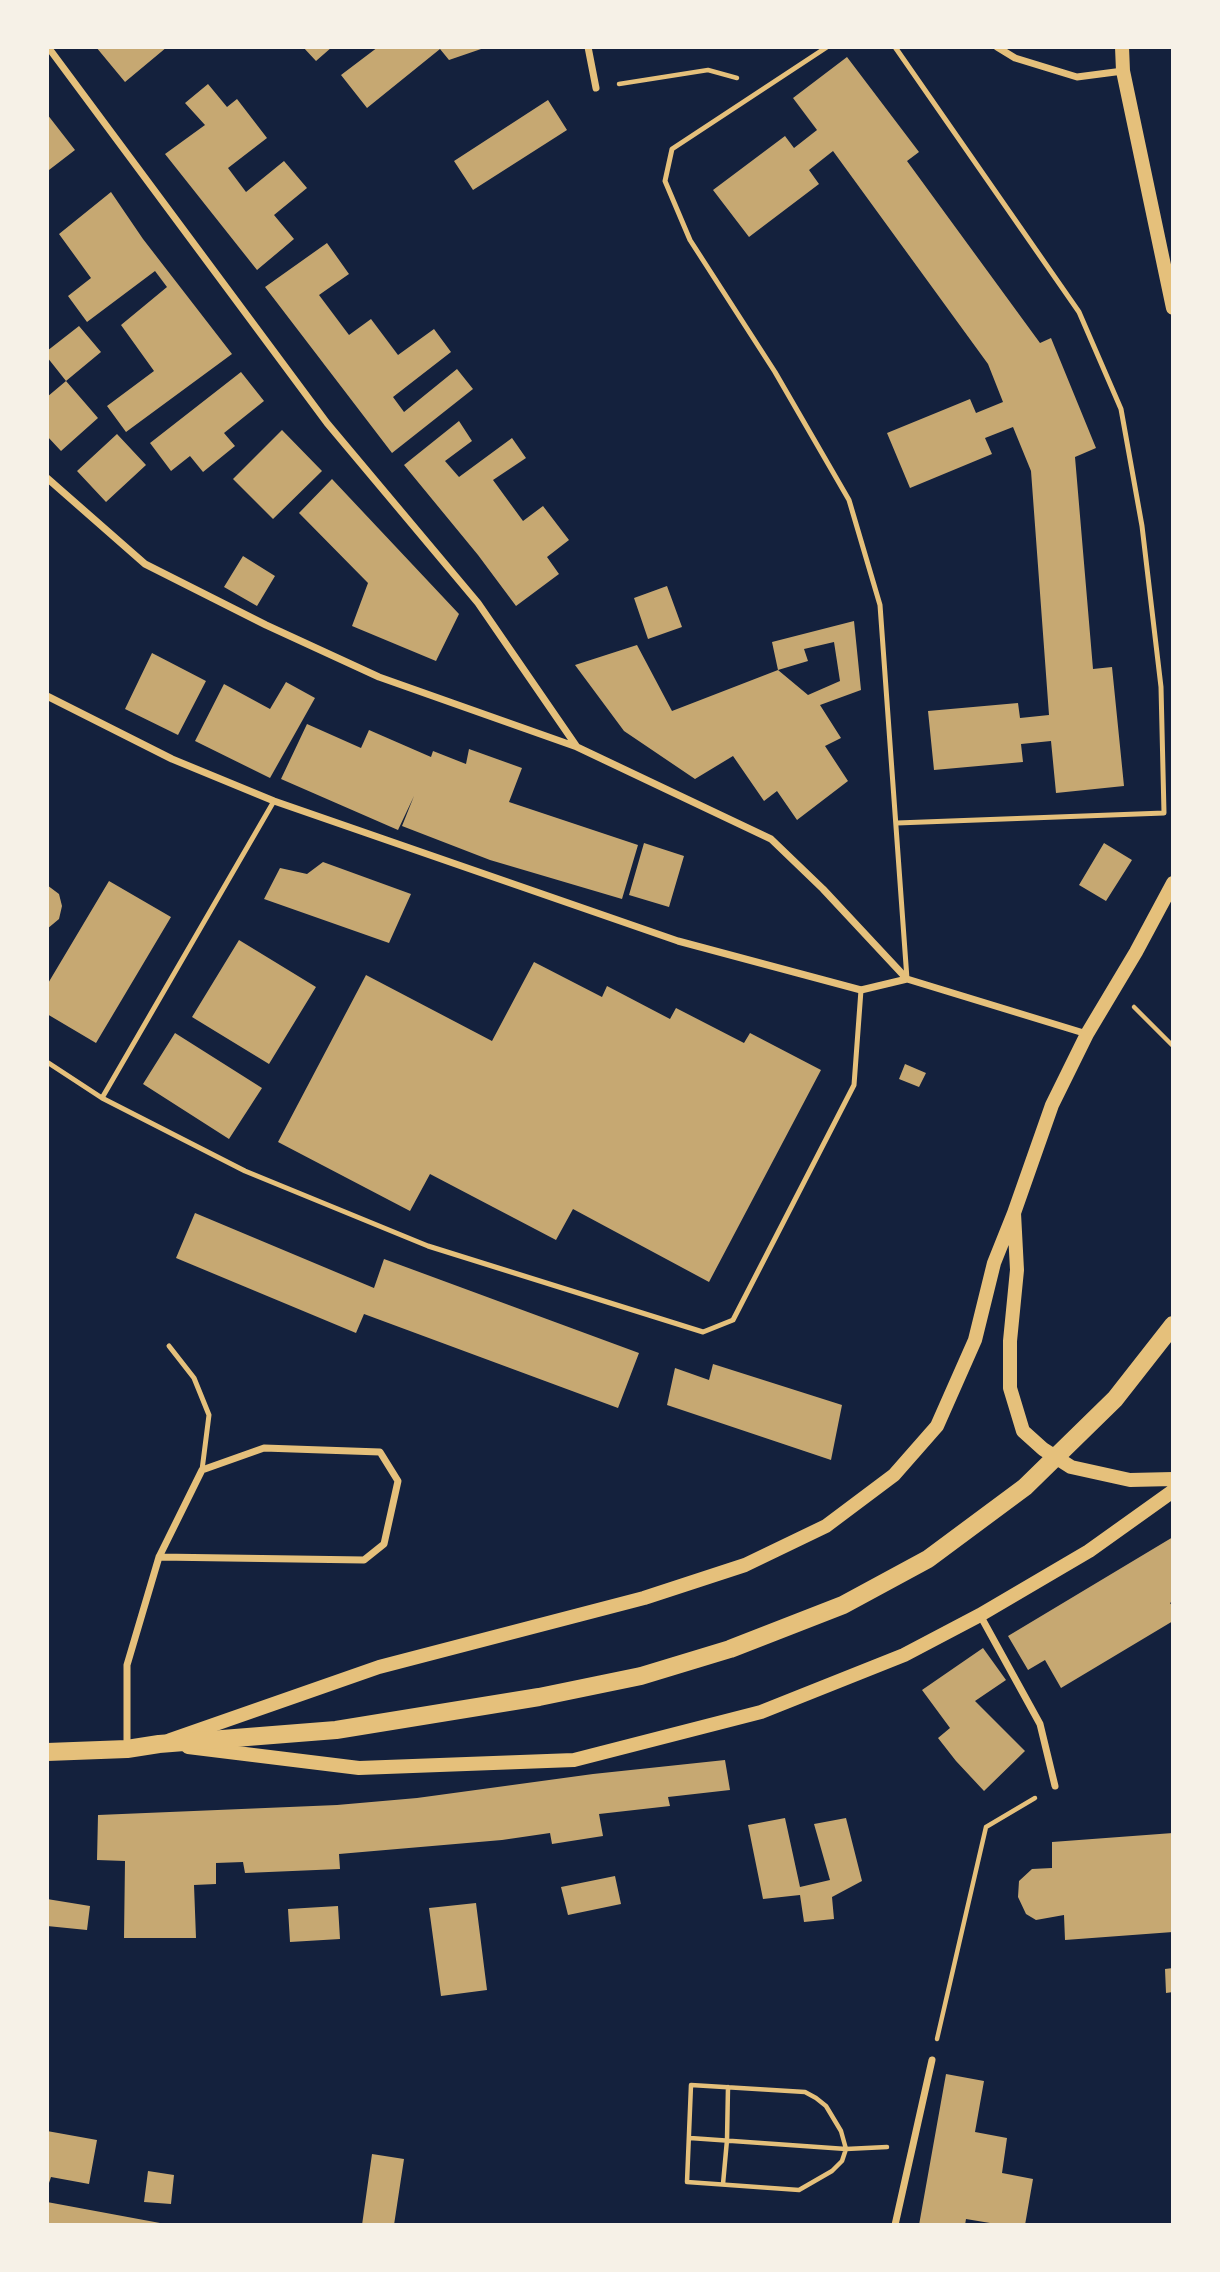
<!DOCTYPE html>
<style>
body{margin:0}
#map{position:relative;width:1220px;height:2272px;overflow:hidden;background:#14213d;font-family:Manrope,sans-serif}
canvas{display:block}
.frame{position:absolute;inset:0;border:49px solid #f6f1e7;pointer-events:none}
</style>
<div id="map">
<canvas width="1220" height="2272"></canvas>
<div class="frame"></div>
</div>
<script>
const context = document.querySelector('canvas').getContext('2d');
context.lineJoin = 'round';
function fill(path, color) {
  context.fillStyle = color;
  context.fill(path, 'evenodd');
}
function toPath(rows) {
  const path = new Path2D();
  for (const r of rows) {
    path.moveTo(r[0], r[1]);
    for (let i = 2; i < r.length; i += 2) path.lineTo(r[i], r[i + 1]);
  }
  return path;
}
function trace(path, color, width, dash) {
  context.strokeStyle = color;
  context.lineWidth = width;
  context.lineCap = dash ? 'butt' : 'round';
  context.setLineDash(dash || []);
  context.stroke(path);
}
const building = toPath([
 [96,47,167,47,125,82],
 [303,47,332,47,316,61],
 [378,47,484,47,484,48,449,60,440,49,367,108,341,75],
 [847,57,919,152,907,161,1040,343,1051,338,1096,448,1075,457,1093,669,1112,667,1124,786,1056,793,1051,741,1021,744,1023,762,934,770,928,711,1018,703,1020,718,1049,715,1031,471,1013,427,985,438,992,454,910,488,887,433,970,399,976,413,1003,402,988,364,833,151,809,170,819,184,749,237,713,190,785,136,794,148,817,130,793,98],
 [208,84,227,107,237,99,267,138,228,168,246,192,284,161,307,188,274,215,294,239,257,270,165,154,205,125,185,103],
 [548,100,567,130,473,190,454,161],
 [47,114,75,150,49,170,47,169],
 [111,192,143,239,232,354,126,432,107,406,154,371,121,325,167,287,155,271,87,322,68,296,91,278,59,234],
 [327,243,349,274,319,295,349,335,371,319,398,355,434,329,451,352,393,397,404,412,457,369,473,389,392,453,265,287],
 [79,326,101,352,66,381,47,357,47,351],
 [241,372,264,401,224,433,235,446,203,472,190,456,171,471,150,443],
 [66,381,98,418,61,451,47,436,47,397],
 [459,421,472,441,445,461,459,477,512,438,526,458,493,480,523,521,543,506,569,540,547,557,559,574,516,606,478,555,404,465],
 [282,430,322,471,273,519,233,479],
 [117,434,146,465,106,502,77,471],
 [332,479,459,614,436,661,352,626,368,583,299,513],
 [243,556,275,576,257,606,224,587],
 [667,586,682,627,648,639,634,598],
 [854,621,861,690,820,705,841,738,825,746,848,781,797,820,777,791,764,801,733,756,695,779,624,731,575,665,637,645,672,711,778,670,808,695,840,681,834,642,804,649,808,661,778,670,772,642],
 [152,653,206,681,178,735,125,709],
 [286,682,315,698,270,778,195,741,224,684,270,709],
 [307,724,361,748,369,730,431,757,433,751,466,764,469,749,522,768,509,802,638,845,622,899,490,860,402,826,414,796,398,830,281,779],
 [644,843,684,856,669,907,629,895],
 [1104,843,1132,860,1106,901,1079,885],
 [323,862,411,894,389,943,264,899,280,868,307,874],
 [109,881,171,917,96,1043,47,1014,47,985],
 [47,885,59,894,62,906,59,919,47,929],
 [239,940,316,987,269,1064,192,1017],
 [534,962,602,997,607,986,670,1019,676,1008,744,1043,750,1033,821,1070,709,1282,573,1209,556,1240,430,1174,410,1211,278,1142,366,975,492,1041],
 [175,1033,262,1088,229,1139,143,1084],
 [905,1064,926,1073,919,1087,899,1079],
 [195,1213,374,1288,384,1259,639,1353,618,1408,364,1314,356,1333,176,1258],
 [713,1364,842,1405,831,1460,667,1405,675,1368,709,1380],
 [1173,1537,1173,1601,1170,1603,1173,1607,1173,1621,1061,1688,1045,1660,1028,1670,1008,1636],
 [983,1648,1006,1680,975,1701,1025,1751,984,1791,956,1761,938,1738,950,1728,922,1690],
 [725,1760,730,1790,668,1797,670,1806,599,1814,603,1836,552,1844,550,1833,502,1840,339,1854,340,1869,245,1873,243,1862,216,1863,216,1884,194,1885,196,1938,124,1938,125,1861,97,1860,98,1815,337,1805,417,1798,593,1774],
 [785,1818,800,1887,830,1880,814,1824,846,1818,862,1881,832,1897,834,1919,804,1922,800,1895,763,1899,748,1825],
 [1173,1833,1173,1932,1065,1940,1064,1915,1036,1920,1026,1914,1018,1897,1019,1881,1032,1869,1052,1868,1052,1842],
 [615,1876,621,1904,568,1915,561,1887],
 [47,1899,90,1906,87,1930,47,1926],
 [476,1903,487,1990,441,1996,429,1908],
 [338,1906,340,1939,290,1942,288,1909],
 [1173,1968,1173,1992,1166,1993,1165,1969],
 [946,2074,984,2081,975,2132,1007,2138,1002,2173,1033,2179,1025,2225,1002,2225,966,2219,965,2225,919,2225],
 [47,2131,97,2140,89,2184,51,2177,47,2189],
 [372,2154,404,2159,394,2225,362,2225],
 [148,2171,174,2175,171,2204,144,2202],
 [47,2202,160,2223,160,2225,47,2225]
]);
const path = toPath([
 [619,84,708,70,737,78],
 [1134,1007,1173,1046],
 [937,2039,986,1827,1035,1798],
 [691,2085,805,2092,816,2098,826,2106,841,2131,846,2149,842,2161,832,2171,799,2190,687,2182,691,2085],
 [690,2138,846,2149,887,2147],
 [723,2184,727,2140,728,2087]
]);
const service = toPath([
 [827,47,672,149,665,181,690,240,775,372,849,500,880,605,907,979],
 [895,47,1079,312,1121,409,1142,526,1161,687,1164,813,897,823],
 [47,1062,102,1098,274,801],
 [102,1098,245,1171,428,1246,703,1332,733,1320,854,1085,861,990],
 [169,1346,194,1378,209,1415,202,1470]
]);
const minor = toPath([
 [48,47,327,423,478,603,577,747,771,839,823,889,907,979,1087,1034],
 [588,47,596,88],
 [997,47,1015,58,1077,77,1123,71],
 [47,478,145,564,266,625,379,677,577,747],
 [47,696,172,759,274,801,678,941,861,990,907,979],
 [980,1615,1040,1724,1055,1786],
 [127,1749,127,1665,159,1557,202,1470,264,1448,380,1452,398,1481,384,1544,364,1560,159,1557],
 [895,2225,932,2060]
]);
const secondary = toPath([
 [1122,47,1123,71,1173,308],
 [1173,883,1136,952,1087,1034,1052,1105,1014,1213,1017,1270,1010,1341,1010,1388,1023,1431,1043,1449,1071,1467,1130,1480,1173,1479],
 [170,1740,379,1667,644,1598,745,1565,826,1526,894,1475,937,1426,975,1340,994,1263,1014,1213],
 [188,1747,359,1768,574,1760,761,1712,904,1655,980,1615,1089,1551,1173,1491]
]);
const primary = toPath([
 [47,1752,127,1749,159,1744,336,1730,539,1697,641,1676,730,1649,843,1605,928,1559,1025,1487,1115,1399,1173,1325]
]);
fill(building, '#c6a872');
trace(path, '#e5c07b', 4.5);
trace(service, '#e5c07b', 5);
trace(minor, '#e5c07b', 7);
trace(secondary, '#e5c07b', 14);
trace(primary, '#e5c07b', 18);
</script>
